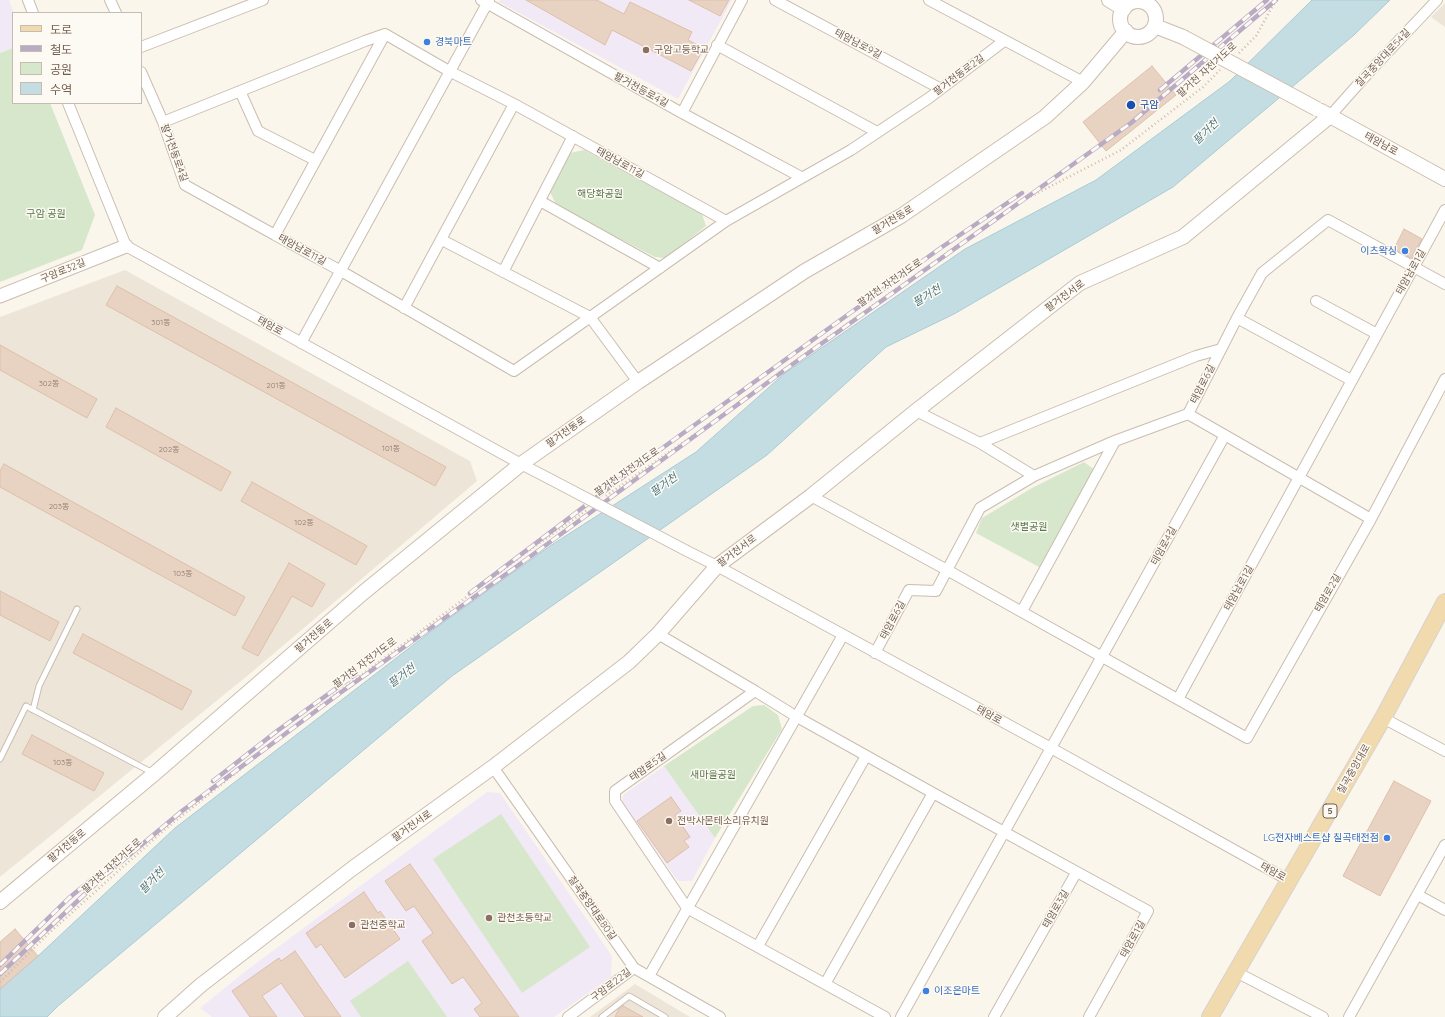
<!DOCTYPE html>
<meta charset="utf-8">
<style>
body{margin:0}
#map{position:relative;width:1445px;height:1017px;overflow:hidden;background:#fbf6ec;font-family:Quicksand,"Noto Sans KR",sans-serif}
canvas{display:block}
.legend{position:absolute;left:12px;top:12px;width:130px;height:92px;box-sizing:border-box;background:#fdfaf3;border:1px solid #c6bcb3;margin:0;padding:5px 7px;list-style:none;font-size:12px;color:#735f52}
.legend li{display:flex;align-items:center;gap:8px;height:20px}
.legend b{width:20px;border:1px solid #c6bcb3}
</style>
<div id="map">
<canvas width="1445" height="1017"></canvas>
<ul class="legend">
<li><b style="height:5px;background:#f0daae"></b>도로</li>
<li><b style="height:5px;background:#b9abc4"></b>철도</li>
<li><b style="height:11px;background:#d6e7cc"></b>공원</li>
<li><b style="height:11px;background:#c3dde2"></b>수역</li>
</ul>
</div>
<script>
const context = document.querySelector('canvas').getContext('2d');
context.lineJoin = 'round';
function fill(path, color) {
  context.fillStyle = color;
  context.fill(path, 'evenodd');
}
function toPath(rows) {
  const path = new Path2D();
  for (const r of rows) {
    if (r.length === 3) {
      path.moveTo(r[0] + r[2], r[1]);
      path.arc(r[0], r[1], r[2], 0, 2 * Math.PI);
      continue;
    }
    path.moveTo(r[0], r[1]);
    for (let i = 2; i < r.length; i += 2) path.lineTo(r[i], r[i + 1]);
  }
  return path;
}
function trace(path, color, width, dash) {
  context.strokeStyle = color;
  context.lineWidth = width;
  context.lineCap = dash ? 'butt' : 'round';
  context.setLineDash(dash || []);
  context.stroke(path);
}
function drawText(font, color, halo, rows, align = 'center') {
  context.font = font + ' Quicksand,"Noto Sans KR",sans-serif';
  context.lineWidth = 3;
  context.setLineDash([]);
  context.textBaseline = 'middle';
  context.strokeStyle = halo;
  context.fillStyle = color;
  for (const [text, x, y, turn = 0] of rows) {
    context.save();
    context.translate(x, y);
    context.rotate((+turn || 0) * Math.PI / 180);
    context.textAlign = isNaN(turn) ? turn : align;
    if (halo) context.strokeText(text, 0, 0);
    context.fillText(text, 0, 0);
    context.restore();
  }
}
const residential = toPath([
 [1445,3,1445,27,1431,17],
 [125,270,470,461,477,481,252,672,0,877,0,317],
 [635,984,690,1017,590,1017]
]);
const education = toPath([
 [0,0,9,0,14,13,13,48,0,53],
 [500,0,732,0,678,99,499,2],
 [664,766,715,838,692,881,678,881,622,803,623,795],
 [487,792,500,793,612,956,611,977,554,1017,212,1017,200,1008,247,970]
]);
const green = toPath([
 [13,48,13,103,50,103,95,215,82,250,0,282,0,53],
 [584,150,702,214,706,226,666,258,655,257,557,206,550,192,570,153],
 [1084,462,1095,470,1041,568,976,533,982,518,1032,488],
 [764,705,778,715,782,729,715,838,664,766,753,706],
 [501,814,590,947,522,993,433,859],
 [408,961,447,1017,361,1017,350,1001]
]);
const water = toPath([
 [1312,0,1390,0,1354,35,1173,187,954,314,886,347,767,455,452,676,58,1006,47,1017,0,1017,0,989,38,956,175,828,434,629,550,546,696,452,785,373,965,249,1096,180,1230,81,1312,0]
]);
const building = toPath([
 [526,0,597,0,624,14,630,2,692,32,688,40,704,48,691,71,612,30,605,45,526,0],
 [689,0,729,0,720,16,689,0],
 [1152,66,1176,95,1106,151,1083,122,1152,66],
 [1404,229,1422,239,1411,258,1394,249,1404,229],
 [117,286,446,467,435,486,106,305,117,286],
 [0,345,97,399,87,418,0,370,0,345],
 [116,408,231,472,221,491,106,427,116,408],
 [4,464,245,597,235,616,0,487,0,471,4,464],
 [252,482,367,546,356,565,241,501,252,482],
 [289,563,325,584,312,607,292,596,258,656,242,648,289,563],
 [0,591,59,622,50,641,0,615,0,591],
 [83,634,192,691,182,710,73,653,83,634],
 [32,735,104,773,94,791,22,754,32,735],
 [1394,781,1431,801,1380,896,1343,876,1394,781],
 [671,797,681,811,675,815,690,837,684,841,689,847,667,863,637,821,671,797],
 [410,864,519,1017,480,1017,474,1009,482,1003,463,977,452,984,422,941,433,933,414,906,406,911,385,881,410,864],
 [364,892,378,913,380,911,400,939,345,978,321,944,316,948,306,933,364,892],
 [15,929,38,956,0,989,0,942,15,929],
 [295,951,341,1017,305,1017,281,983,262,996,277,1017,250,1017,232,991,279,958,281,961,295,951],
 [623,1006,643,1017,615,1017,619,1009,623,1006]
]);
const path = toPath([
 [1239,53,1256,36,1276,0],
 [606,496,711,423,802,356,955,247,1022,201,1121,150,1203,87,1220,70],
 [0,982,48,934,164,830,324,703,531,549,587,510]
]);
const service = toPath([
 [33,710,39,686,77,609],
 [0,759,26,706,153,773],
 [602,1017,629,996,665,1017]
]);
const minor = toPath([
 [28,0,33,13],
 [110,0,116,13],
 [481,0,682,113,801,177],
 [775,0,941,89],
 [929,0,1083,82],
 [717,45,877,132],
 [141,47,263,0],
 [141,72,163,122,185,185,275,235],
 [240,91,258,131,315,160],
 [68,103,126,246,521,464,550,479],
 [682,113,742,0],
 [1330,116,1370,71,1437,0],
 [163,122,365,41,385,34],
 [540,201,660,268],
 [726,221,514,104,449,71,385,34,275,235,341,271,514,371,726,221,851,150,929,98,1004,41],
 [442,240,590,317,638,382],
 [503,272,573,136],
 [1316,301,1377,334],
 [404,308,514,104],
 [1237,318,1351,380],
 [301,343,489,0],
 [916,411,980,443,1034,476],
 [1188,414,1371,519],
 [980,443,1196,356,1221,349],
 [811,496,947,570,1247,738,1371,519,1445,379],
 [687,551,717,566,1051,748,1290,881],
 [1022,611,1115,441],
 [658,634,755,691],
 [875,653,909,590,936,591,980,508,1034,476,1112,442,1188,414,1237,318,1262,273,1328,220,1445,284],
 [1178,699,1445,210],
 [1383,718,1445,751],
 [493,767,634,968,720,1017],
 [1418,895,1445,910],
 [758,946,866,756],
 [1236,972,1323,1017],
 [649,976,843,635],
 [825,984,933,793],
 [568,1017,634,968],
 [885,1017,687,908,615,801,615,791,755,691,797,717,933,793,1148,911,1089,1017],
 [901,1017,1051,748,1225,435],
 [994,1017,1076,873],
 [1349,1017,1445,845]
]);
const tertiary = toPath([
 [0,296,126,246]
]);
const secondary = toPath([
 [1109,0,1124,9],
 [1138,19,18],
 [1155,26,1183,37],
 [1321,111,1445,179],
 [0,902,154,774,364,592,521,464,638,382,805,271,901,216,1045,117,1083,82,1126,31],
 [165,1017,201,985,353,868,493,767,629,662,658,634,717,566,811,496,916,411,1080,283,1183,237,1330,116]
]);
const primary = toPath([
 [1210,1017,1383,718,1445,602]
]);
const rail = toPath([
 [1160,90,1267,0],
 [470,593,643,462,942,247,1022,193],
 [213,781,277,731,356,674],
 [0,965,69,898,97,875],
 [0,974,103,877,182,811,340,693,516,567,793,364,1131,123,1276,0]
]);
const minorBridge = toPath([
 [550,479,687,551]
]);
const secondaryBridge = toPath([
 [1183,37,1317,109]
]);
const markers = [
 [427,42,4,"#3f7fe0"],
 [646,50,4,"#8d6e63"],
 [1131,105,5,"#1a4fb4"],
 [1405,251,4,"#3f7fe0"],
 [669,821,4,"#8d6e63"],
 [1387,838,4,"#3f7fe0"],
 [489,918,4,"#8d6e63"],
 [352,925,4,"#8d6e63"],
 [926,991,4,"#3f7fe0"]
];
const numberNames = [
 ["301동",161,323],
 ["302동",49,384],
 ["201동",276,386],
 ["101동",391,449],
 ["202동",169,450],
 ["203동",59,507],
 ["102동",304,523],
 ["103동",183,574],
 ["103동",63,763]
];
const shields = [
 [1330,811,14]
];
const shieldNames = [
 ["5",1330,811]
];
const shopNames = [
 ["경북마트",435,42],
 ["이츠왁싱",1397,251,"right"],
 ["LG전자베스트샵 칠곡태전점",1379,838,"right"],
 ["이조은마트",934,991]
];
const streetNames = [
 ["태암남로9길",858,44,28],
 ["칠곡중앙대로54길",1383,58,-47],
 ["팔거천 자전거도로",1207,70,-42],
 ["팔거천동로2길",959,75,-37],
 ["팔거천동로4길",641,90,29],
 ["태암남로",1381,144,29],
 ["팔거천동로4길",174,153,70],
 ["태암남로11길",620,163,29],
 ["팔거천동로",893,220,-31],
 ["태암남로11길",302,250,29],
 ["구암로32길",63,271,-22],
 ["태암남로1길",1411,272,-61],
 ["팔거천 자전거도로",890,283,-35],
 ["팔거천서로",1065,296,-36],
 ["태암로",270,326,29],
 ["태암로6길",1203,384,-63],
 ["팔거천동로",566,432,-35],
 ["팔거천 자전거도로",627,472,-35],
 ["태암로4길",1164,546,-61],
 ["팔거천서로",737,551,-37],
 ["태암남로1길",1239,588,-61],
 ["태암로2길",1328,593,-60],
 ["태암로6길",893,620,-62],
 ["팔거천동로",314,636,-41],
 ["팔거천 자전거도로",365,663,-37],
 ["태암로",989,715,29],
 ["태암로5길",648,767,-35],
 ["칠곡중앙대로",1354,769,-60],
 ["팔거천서로",412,826,-35],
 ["팔거천동로",67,846,-40],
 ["팔거천 자전거도로",112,866,-42],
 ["태암로",1273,872,29],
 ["칠곡중앙대로80길",592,908,55],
 ["태암로3길",1056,909,-60],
 ["태암로1길",1133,939,-61],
 ["구암로22길",611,985,-37]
];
const educationNames = [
 ["구암고등학교",654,50],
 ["전박사몬테소리유치원",677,821],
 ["관천초등학교",497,918],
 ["관천중학교",360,925]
];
const transitNames = [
 ["구암",1140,105]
];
const parkNames = [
 ["해당화공원",600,194],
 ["구암 공원",46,214],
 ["샛별공원",1029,527],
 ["새마을공원",713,775]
];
const waterNames = [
 ["팔거천",1206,132,-44],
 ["팔거천",927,296,-31],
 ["팔거천",664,485,-36],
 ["팔거천",402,676,-37],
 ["팔거천",152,881,-46]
];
fill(residential, '#eee5d9');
fill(education, '#f2e9f7');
fill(green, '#d6e7cc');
fill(water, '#c3dde2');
trace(water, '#aacbd3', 1);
fill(building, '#e8d3c2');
trace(building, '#ddbfaa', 1);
trace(service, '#c9bdb0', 7);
trace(minor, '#c9bdb0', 12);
trace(tertiary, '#c9bdb0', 15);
trace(secondary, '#ccbdaf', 16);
trace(primary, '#d8d2cf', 18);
trace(path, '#d2bbaa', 2.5, [1, 3]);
trace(service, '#fff', 5);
trace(minor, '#fff', 10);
trace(tertiary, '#fff', 13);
trace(secondary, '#fff', 14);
trace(primary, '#f0daae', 16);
trace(rail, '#b9abc4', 4.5);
trace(rail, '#fdfaf3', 3, [9]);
trace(minorBridge, '#c9bdb0', 12, []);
trace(secondaryBridge, '#ccbdaf', 16, []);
trace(minorBridge, '#fff', 10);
trace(secondaryBridge, '#fff', 14);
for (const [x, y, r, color] of markers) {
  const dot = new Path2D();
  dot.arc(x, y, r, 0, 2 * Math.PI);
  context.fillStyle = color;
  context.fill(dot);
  trace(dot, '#fdfaf3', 1.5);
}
drawText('8px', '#907c6e', null, numberNames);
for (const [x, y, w] of shields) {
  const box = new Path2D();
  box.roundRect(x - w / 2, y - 7, w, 14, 3);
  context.fillStyle = '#fdfaf3';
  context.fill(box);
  trace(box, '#735f52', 1);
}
drawText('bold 9px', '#735f52', null, shieldNames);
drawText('10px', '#366cbe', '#fdfaf3', shopNames, 'left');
drawText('10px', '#735f52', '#fdfaf3', streetNames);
drawText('10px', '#785e54', '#fdfaf3', educationNames, 'left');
drawText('10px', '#164399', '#fdfaf3', transitNames, 'left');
drawText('10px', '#56784b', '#fdfaf3', parkNames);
drawText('italic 11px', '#4d7984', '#fdfaf3', waterNames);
</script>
